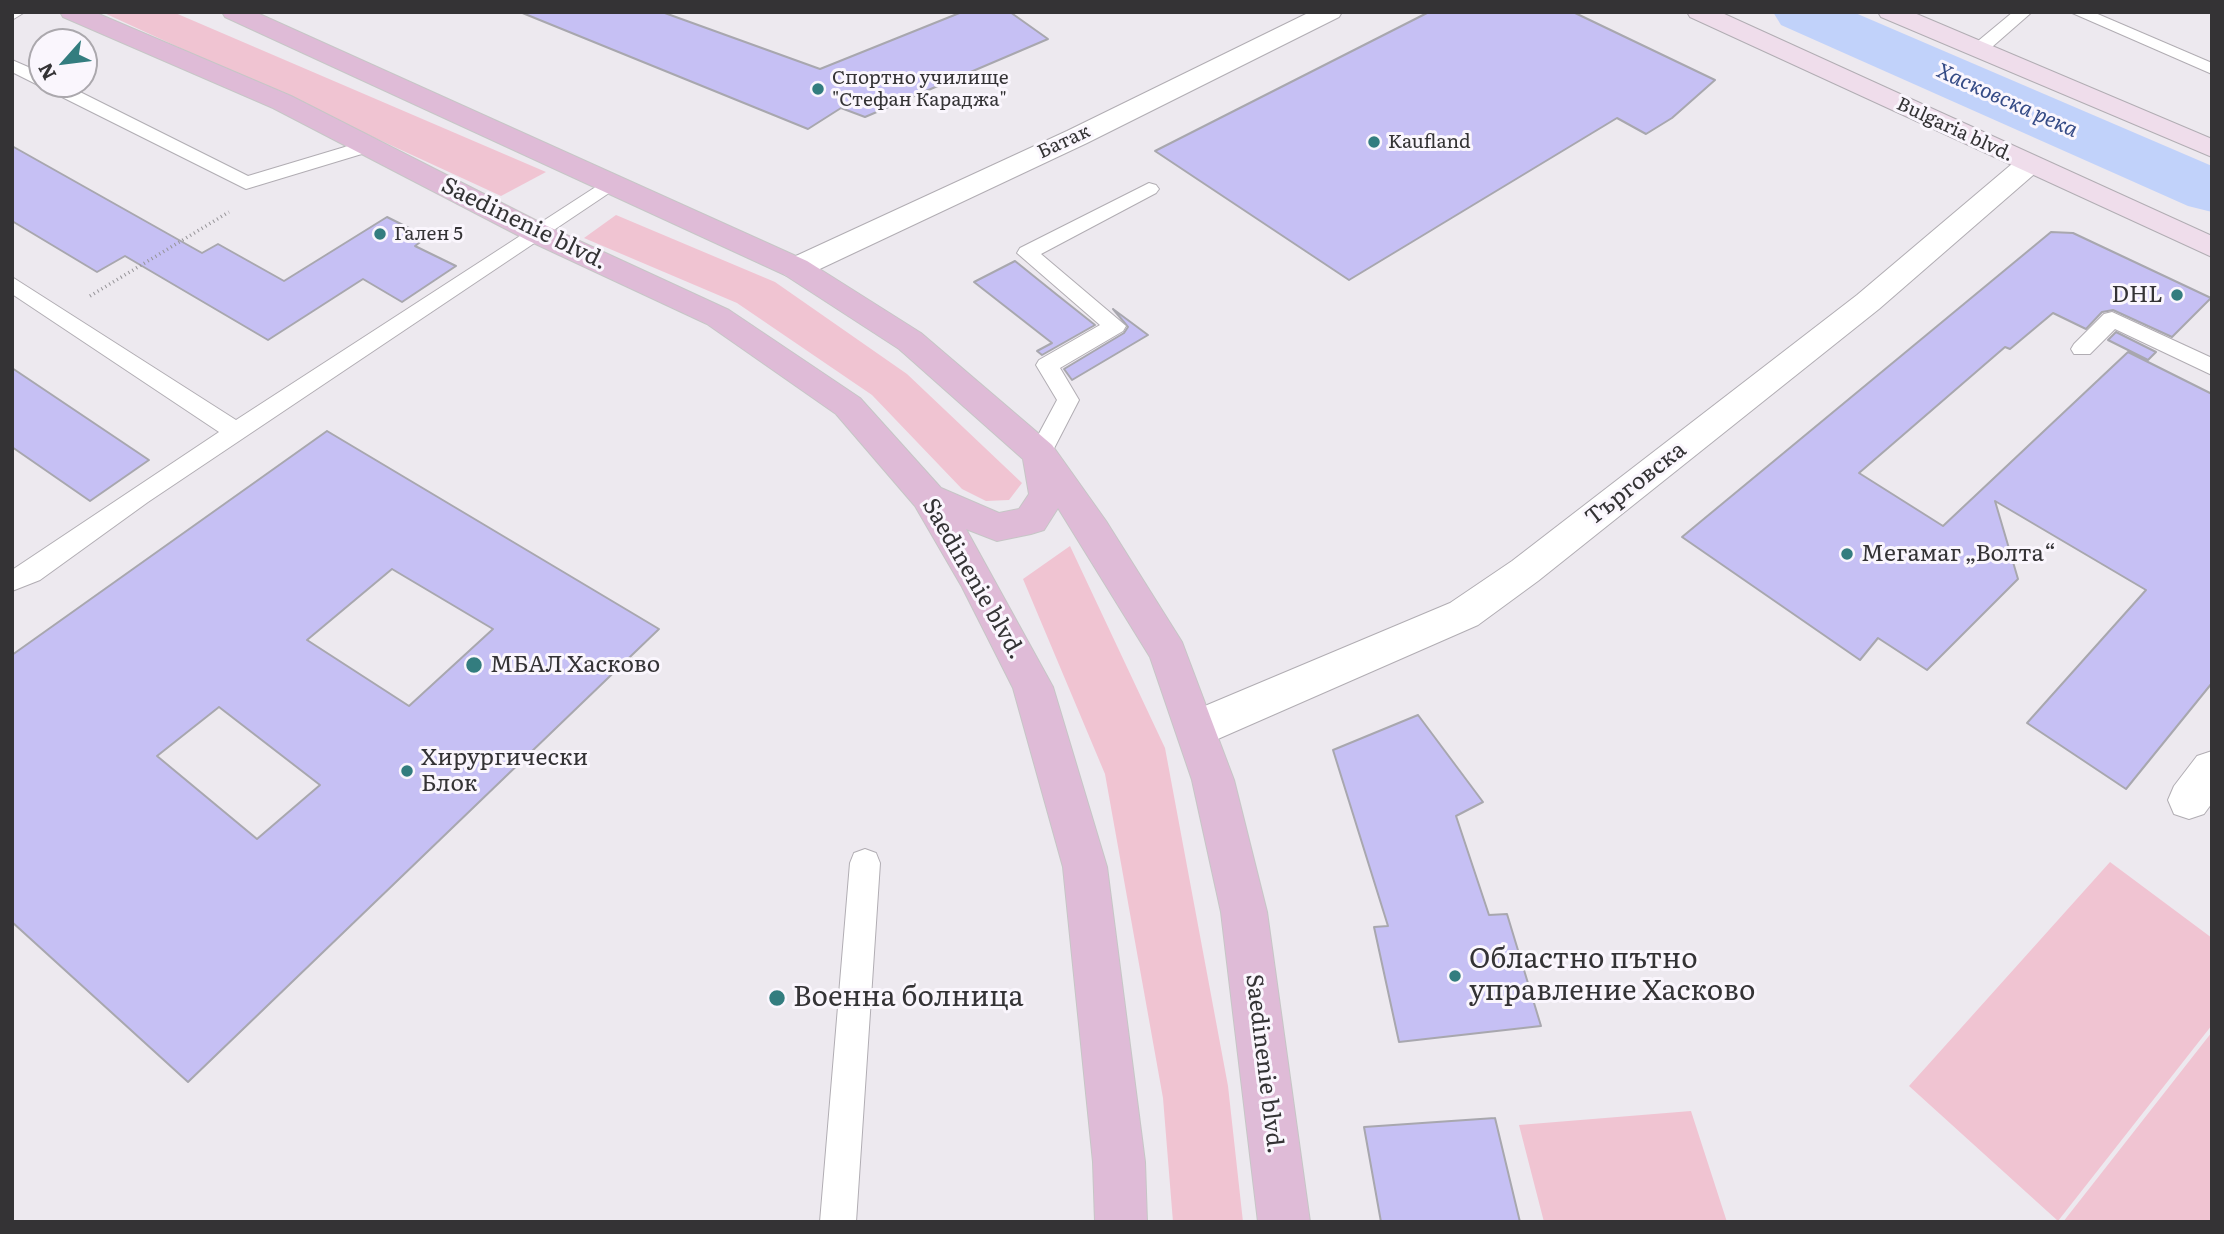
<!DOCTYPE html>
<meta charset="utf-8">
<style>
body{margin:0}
#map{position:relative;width:2224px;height:1234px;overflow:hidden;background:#ede9ef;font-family:Literata,serif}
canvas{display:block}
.frame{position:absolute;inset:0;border:14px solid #343335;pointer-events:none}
.north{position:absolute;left:28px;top:28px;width:70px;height:70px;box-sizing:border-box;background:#faf6fd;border:2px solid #aba8ad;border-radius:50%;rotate:242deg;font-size:19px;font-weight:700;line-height:28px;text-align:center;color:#343335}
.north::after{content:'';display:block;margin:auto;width:24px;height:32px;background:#337d7f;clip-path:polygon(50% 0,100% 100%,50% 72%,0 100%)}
</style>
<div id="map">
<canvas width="2224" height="1234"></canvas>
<div class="frame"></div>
<div class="north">N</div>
</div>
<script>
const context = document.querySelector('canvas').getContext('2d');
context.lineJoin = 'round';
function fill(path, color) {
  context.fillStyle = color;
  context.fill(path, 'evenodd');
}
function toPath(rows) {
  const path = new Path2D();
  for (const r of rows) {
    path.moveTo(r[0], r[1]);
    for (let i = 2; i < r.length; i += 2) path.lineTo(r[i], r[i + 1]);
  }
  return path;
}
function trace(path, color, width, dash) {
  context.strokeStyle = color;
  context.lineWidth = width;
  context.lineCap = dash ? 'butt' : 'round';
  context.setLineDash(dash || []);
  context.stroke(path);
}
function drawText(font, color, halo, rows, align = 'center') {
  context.font = font + ' Literata,serif';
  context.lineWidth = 6;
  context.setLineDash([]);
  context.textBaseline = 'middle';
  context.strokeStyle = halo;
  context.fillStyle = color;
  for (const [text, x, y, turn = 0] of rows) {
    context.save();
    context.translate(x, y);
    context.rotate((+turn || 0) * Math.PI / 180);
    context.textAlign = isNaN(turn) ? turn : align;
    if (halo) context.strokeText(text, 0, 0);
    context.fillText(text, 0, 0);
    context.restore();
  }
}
const green = toPath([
 [102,12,173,12,546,172,501,196],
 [616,215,775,282,907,374,1022,483,1009,500,986,501,962,489,872,395,737,303,584,238],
 [1070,546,1165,748,1228,1086,1243,1222,1173,1222,1163,1098,1105,774,1023,579],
 [2110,862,2212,938,2212,1025,2058,1221,1909,1086],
 [2212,1032,2212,1222,2063,1222],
 [1691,1111,1727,1222,1544,1222,1519,1125]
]);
const river = toPath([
 [1773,12,1853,12,2212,166,2212,212,2188,206,1781,25,1773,12]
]);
const building = toPath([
 [520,12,662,12,820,69,962,12,1010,12,1048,39,865,117,841,108,808,129,520,12],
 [1429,12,1573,12,1715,80,1672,118,1646,134,1617,118,1349,280,1155,151,1429,12],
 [12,146,202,253,218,244,284,281,387,217,427,237,415,246,456,266,402,302,363,279,268,340,125,256,97,272,12,221,12,146],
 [2051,232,2073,233,2211,298,2172,337,2113,310,2102,312,2086,329,2053,313,2010,349,2005,347,1859,473,1943,526,2128,352,2212,394,2212,683,2126,789,2027,723,2146,590,1995,501,2018,579,1927,670,1878,638,1860,660,1682,537,2051,232],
 [1015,261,1056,294,1095,325,1042,355,1037,351,1052,343,974,282,1015,261],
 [1113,309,1148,335,1072,380,1064,369,1124,333,1128,327,1113,309],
 [2116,332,2156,352,2148,360,2108,340,2116,332],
 [12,368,149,460,90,501,12,447,12,368],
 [327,431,659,629,188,1082,12,922,12,655,327,431],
 [392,569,493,629,409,706,307,640,392,569],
 [219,707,320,785,257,839,157,756,219,707],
 [1418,715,1483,802,1456,816,1489,915,1507,914,1541,1026,1399,1042,1374,927,1388,926,1333,750,1418,715],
 [1495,1118,1520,1222,1381,1222,1364,1127,1495,1118]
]);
const path = toPath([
 [90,296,229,212]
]);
const lane = toPath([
 [12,12,25,12,12,20,12,12],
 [2013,12,2032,12,1984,54,1972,54,1969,50,1972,46,2013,12],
 [2070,12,2093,12,2212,63,2212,74,2070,12],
 [12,60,42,73,42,84,64,84,248,176,368,140,377,146,375,150,246,189,12,72,12,60],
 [611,177,618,179,621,183,618,187,148,502,40,580,12,591,12,570,219,432,12,294,12,277,236,420,611,177],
 [1149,183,1156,185,1159,189,1156,193,1041,254,1126,326,1123,331,1060,368,1079,400,1048,460,1040,463,1032,460,1028,454,1057,400,1036,365,1039,360,1100,325,1017,253,1020,248,1149,183],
 [2112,312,2212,358,2212,375,2115,329,2090,354,2074,354,2071,349,2074,344,2104,314,2112,312],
 [865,849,876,853,880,863,856,1222,820,1222,850,863,854,853,865,849]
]);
const street = toPath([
 [1310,12,1342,12,1339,17,1087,143,807,275,796,278,785,275,781,268,785,261,1067,131,1310,12],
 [2029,156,2039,158,2043,164,2039,170,1879,309,1538,581,1478,625,1211,742,1196,747,1181,742,1175,729,1181,716,1450,603,1512,561,1857,295,2019,158,2029,156],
 [2212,751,2212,803,2204,814,2189,819,2174,814,2168,800,2174,786,2197,756,2212,751]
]);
const secondary = toPath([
 [1687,12,1720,12,2212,236,2212,257,1690,17,1687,12],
 [1878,12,1912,12,2212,139,2212,157,1881,17,1878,12]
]);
const primary = toPath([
 [60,12,94,12,291,96,547,226,729,310,860,398,941,488,999,513,1019,509,1029,494,1023,459,899,349,785,275,225,17,222,12,255,12,807,261,921,333,1052,445,1106,521,1182,642,1234,780,1267,912,1310,1222,1258,1222,1221,912,1192,780,1150,657,1058,508,1044,530,1031,534,997,541,966,529,1053,687,1107,867,1145,1162,1147,1222,1095,1222,1093,1162,1063,867,1013,688,962,587,915,506,836,414,707,324,527,240,273,108,63,17,60,12]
]);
const markers = [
 [818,89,7,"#337d7f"],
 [1374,142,7,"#337d7f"],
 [380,234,7,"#337d7f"],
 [2177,295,7,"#337d7f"],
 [1847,554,7,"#337d7f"],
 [474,665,9,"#337d7f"],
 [407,771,7,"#337d7f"],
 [1455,976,7,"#337d7f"],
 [777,998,9,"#337d7f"]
];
const farPoinames = [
 ["Спортно училище",832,78],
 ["\"Стефан Караджа\"",832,100],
 ["Kaufland",1388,142],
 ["Гален 5",394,234]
];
const farStreetnames = [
 ["Bulgaria blvd.",1955,130,25],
 ["Батак",1064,142,-25]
];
const farWaternames = [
 ["Хасковска река",2007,101,24]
];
const streetNames = [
 ["Saedinenie blvd.",524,224,26],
 ["Търговска",1636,484,-38],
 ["Saedinenie blvd.",973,579,60],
 ["Saedinenie blvd.",1264,1064,83]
];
const poiNames = [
 ["DHL",2163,295,"right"],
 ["Мегамаг „Волта“",1861,554],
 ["МБАЛ Хасково",490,665],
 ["Хирургически",421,758],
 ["Блок",421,784]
];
const nearPoinames = [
 ["Областно пътно",1469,960],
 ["управление Хасково",1469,992],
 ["Военна болница",793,998]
];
fill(green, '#f0c4d2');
fill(river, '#c1d2fa');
fill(building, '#c6c0f4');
trace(building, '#a8a7ae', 2);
trace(lane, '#b1adb3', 2);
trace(street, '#b1adb3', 2);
trace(secondary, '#b1adb3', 2);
trace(primary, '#c6c6c6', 2);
trace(path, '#969498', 3.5, [1, 3.5]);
fill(lane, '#fff');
fill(street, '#fff');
fill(secondary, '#efddeb');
fill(primary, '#dfbbd7');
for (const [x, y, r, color] of markers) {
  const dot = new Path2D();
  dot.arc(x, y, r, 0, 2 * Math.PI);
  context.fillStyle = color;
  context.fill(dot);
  trace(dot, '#faf6fd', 2.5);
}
drawText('19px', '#343335', '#faf6fd', farPoinames, 'left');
drawText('19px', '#343335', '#faf6fd', farStreetnames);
drawText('italic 21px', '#354b86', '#faf6fd', farWaternames);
drawText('23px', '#343335', '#faf6fd', streetNames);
drawText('23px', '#343335', '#faf6fd', poiNames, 'left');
drawText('28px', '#343335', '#faf6fd', nearPoinames, 'left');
</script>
